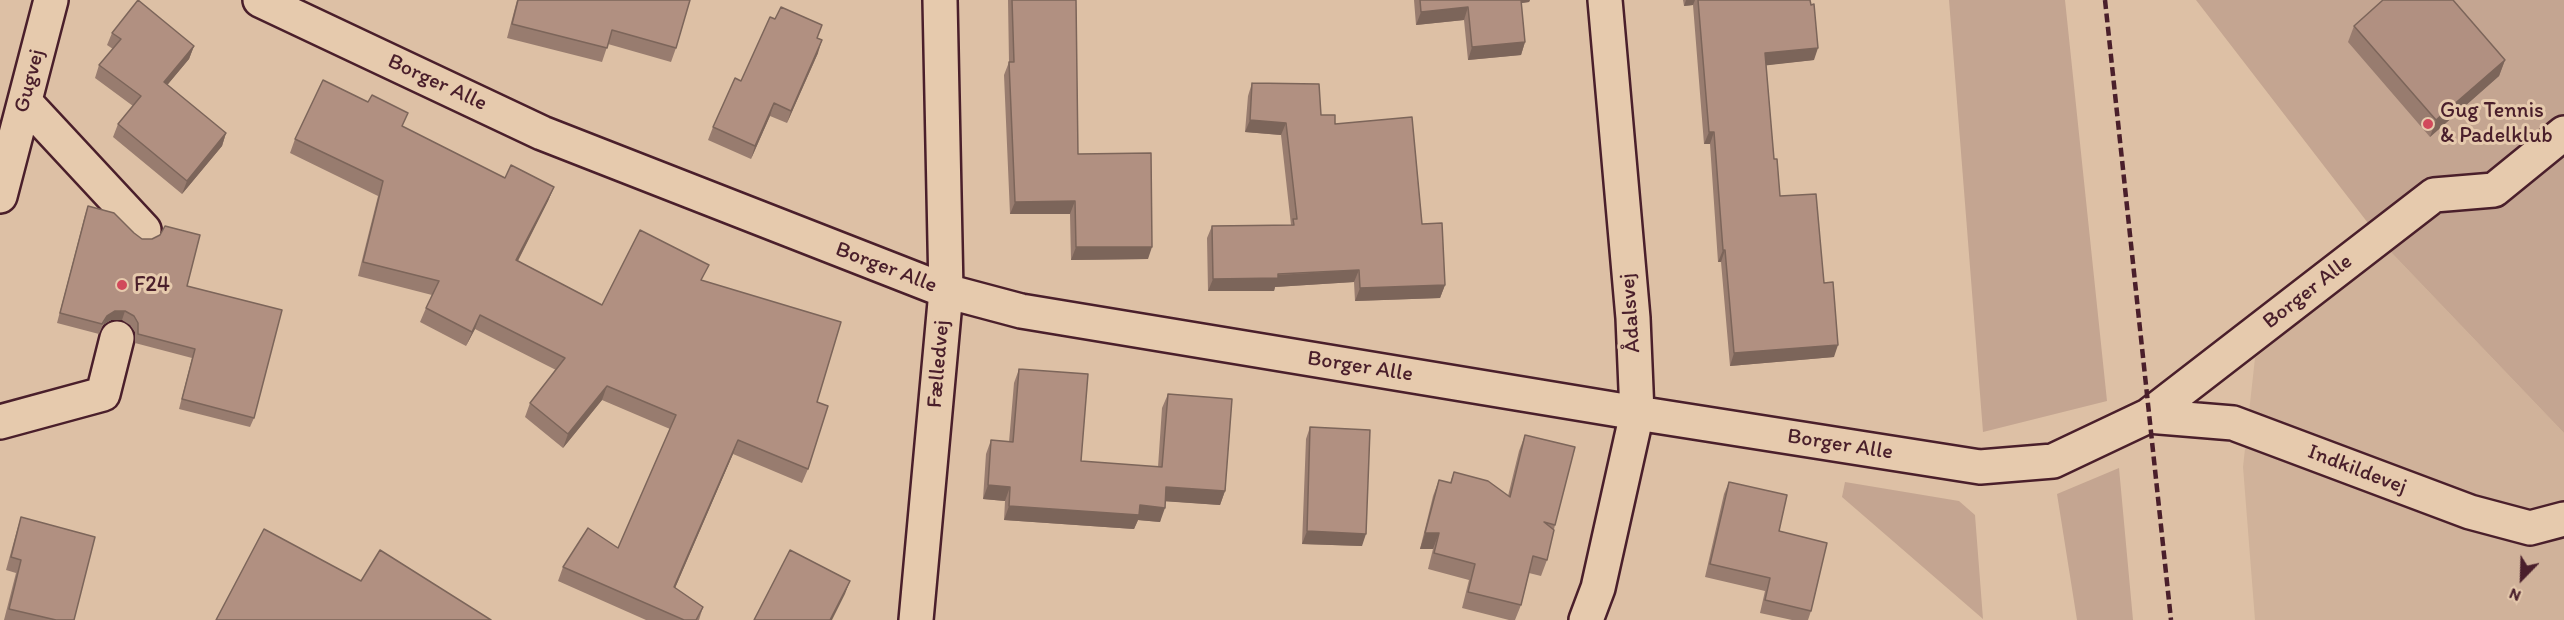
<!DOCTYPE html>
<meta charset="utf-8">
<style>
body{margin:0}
#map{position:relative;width:2564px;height:620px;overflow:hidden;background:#ddc0a5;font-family:Itim,sans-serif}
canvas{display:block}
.north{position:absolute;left:2492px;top:548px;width:60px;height:60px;-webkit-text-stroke:4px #e6caad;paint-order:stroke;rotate:203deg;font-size:16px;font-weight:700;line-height:24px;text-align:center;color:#4a1f2b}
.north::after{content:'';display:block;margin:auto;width:21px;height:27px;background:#4a1f2b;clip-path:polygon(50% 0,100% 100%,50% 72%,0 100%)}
</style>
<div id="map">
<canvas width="2564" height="620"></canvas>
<div class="north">N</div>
</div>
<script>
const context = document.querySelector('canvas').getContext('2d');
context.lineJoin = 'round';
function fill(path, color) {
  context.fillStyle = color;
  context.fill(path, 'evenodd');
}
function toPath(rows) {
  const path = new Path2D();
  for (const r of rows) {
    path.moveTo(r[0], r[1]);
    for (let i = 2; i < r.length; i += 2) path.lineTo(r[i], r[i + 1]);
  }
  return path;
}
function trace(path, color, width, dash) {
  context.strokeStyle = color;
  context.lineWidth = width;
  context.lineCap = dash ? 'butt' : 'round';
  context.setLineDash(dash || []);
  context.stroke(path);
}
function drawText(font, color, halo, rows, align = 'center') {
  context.font = font + ' Itim,sans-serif';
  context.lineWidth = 6;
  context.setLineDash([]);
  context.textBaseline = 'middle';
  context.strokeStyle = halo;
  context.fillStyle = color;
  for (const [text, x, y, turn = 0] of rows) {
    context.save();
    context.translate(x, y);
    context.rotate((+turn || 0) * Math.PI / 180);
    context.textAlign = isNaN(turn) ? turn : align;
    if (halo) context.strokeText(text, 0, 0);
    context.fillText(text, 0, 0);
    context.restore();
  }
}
const built = toPath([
 [2388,249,2564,433,2564,620,2255,620,2243,467,2255,358]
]);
const green = toPath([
 [1949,0,2065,0,2107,401,1983,432],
 [2196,0,2564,0,2564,433,2388,249],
 [2119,468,2133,620,2077,620,2057,494],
 [1845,482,1959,501,1975,515,1983,619,1842,497]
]);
const minor = toPath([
 [260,0,542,133,946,291,1021,311,1637,413,1980,467,2053,461,2148,416,2434,195,2494,190,2564,133],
 [25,102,144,230],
 [0,196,51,0],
 [2148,416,2233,423,2470,512,2530,528,2564,519],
 [0,422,103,394,117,338],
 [916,620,946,291,940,0],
 [1586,620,1598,588,1637,413,1633,318,1605,0]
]);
const rail = toPath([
 [2105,0,2171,620]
]);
const wall = toPath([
 [517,0,690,0,676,48,671,62,608,44,602,62,507,38],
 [1008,0,1076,0,1078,154,1148,259,1071,260,1070,214,1010,214,1004,75,1009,62],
 [1414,0,1530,0,1529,2,1521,3,1525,42,1521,55,1468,60,1464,20,1416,25],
 [1683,0,1810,0,1814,60,1766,65,1774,159,1780,196,1824,283,1834,357,1730,366,1721,262,1718,262,1710,144,1704,144,1693,5,1684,6],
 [2354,26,2505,60,2499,76,2430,137,2348,42],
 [112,33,194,46,189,59,167,85,226,133,222,146,182,194,113,137,118,124,133,106,95,78,99,65,113,49,107,45],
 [817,38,818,53,787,123,770,116,751,159,708,140,713,127],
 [1252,83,1321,115,1335,124,1422,224,1445,285,1440,298,1355,301,1354,282,1275,287,1274,291,1208,291,1207,238,1212,226,1291,225,1281,135,1245,132,1248,96],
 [403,127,505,178,554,187,548,201,518,261,602,305,703,281,817,402,808,469,802,483,733,454,675,588,703,607,699,620,646,620,558,581,563,567,618,548,670,429,602,400,563,448,525,417,530,403,556,370,475,329,466,346,420,322,426,308,432,295,358,276,378,196,290,153,295,139],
 [88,206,134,233,187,286,254,418,250,427,179,409,192,358,135,343,135,332,130,325,122,320,111,320,103,325,99,334,57,323,85,215],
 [1019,369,1081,461,1158,467,1162,408,1168,394,1225,491,1220,505,1165,501,1160,522,1138,520,1134,529,1004,520,1005,501,983,499,986,454,991,440,1009,442,1014,383],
 [1310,427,1362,546,1302,544,1306,439],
 [1525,435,1555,525,1547,560,1541,576,1529,573,1521,605,1515,620,1509,620,1462,608,1469,580,1428,569,1433,549,1420,549,1433,496,1439,480,1450,483,1454,472,1508,496,1519,451],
 [1729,482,1779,531,1811,611,1808,620,1792,620,1760,613,1765,591,1705,577,1724,494],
 [21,517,74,620,4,620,16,573,6,570,17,530]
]);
const shadedWall = toPath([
 [1517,0,1530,0,1529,2,1515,4],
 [1686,0,1695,0,1693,5,1684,6],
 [1468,7,1464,20,1416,25,1421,12],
 [822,40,818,53,787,123,791,111],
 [1525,42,1521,55,1468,60,1472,47],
 [194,46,189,59,159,95,164,82],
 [1818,48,1814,60,1761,66,1765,53],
 [2505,60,2499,76,2430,137,2436,120],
 [774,103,770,116,751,159,755,146],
 [1250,120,1286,123,1281,135,1245,132],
 [1709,132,1714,132,1710,144,1704,144],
 [226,133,222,146,182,194,187,181],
 [554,187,548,201,511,274,516,260],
 [1075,201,1070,214,1010,214,1015,202],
 [1076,247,1152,247,1148,259,1071,260],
 [1723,250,1725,250,1721,262,1718,262],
 [1359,270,1354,282,1275,287,1274,291,1208,291,1213,279],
 [1445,285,1440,298,1355,301,1360,288],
 [115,311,125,311,122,320,111,320,103,325,99,334,107,316],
 [480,315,475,329,466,346,472,332],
 [1838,345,1834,357,1730,366,1734,353],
 [607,386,602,400,563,448,568,434],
 [738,440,733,454,669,602,674,587],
 [988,485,1010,487,1005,501,983,499],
 [1166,487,1225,491,1220,505,1161,501],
 [1140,505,1165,508,1160,522,1138,520,1134,529,1004,520,1009,506],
 [1307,531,1366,534,1362,546,1302,544],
 [1425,533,1439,533,1433,549,1420,549],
 [850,581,845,594,832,620,830,620]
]);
const building = toPath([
 [138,0,194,46,164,82,226,133,187,181,118,124,141,96,99,65,121,39,112,33,138,0],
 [518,0,690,0,676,48,612,30,607,48,512,24,518,0],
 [1012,0,1076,0,1078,154,1151,153,1152,247,1076,247,1075,201,1015,202,1009,62,1014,62,1012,0],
 [1420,0,1521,0,1525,42,1472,47,1468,7,1421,12,1420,0],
 [1698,0,1810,0,1811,5,1814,4,1818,48,1765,53,1774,159,1777,159,1780,196,1816,194,1824,283,1833,282,1838,345,1734,353,1725,250,1723,250,1714,132,1709,132,1698,0],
 [2383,0,2453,0,2505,60,2436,120,2354,26,2383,0],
 [781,7,822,25,817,38,822,40,791,111,774,103,755,146,713,127,735,78,741,81,770,17,775,19,781,7],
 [323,80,368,102,372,95,408,113,402,126,505,178,511,165,554,187,516,260,602,305,640,230,709,265,701,280,841,322,817,402,828,406,808,469,738,440,674,587,703,607,696,620,684,620,563,567,588,528,618,548,676,415,607,386,568,434,530,403,565,358,480,315,472,332,426,308,439,281,363,262,383,181,295,139,323,80],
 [1252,83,1319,84,1321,115,1335,115,1335,124,1412,117,1422,224,1442,223,1445,285,1360,288,1359,270,1278,274,1278,278,1213,279,1212,226,1294,225,1293,219,1297,219,1286,123,1250,120,1252,83],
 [88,206,114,213,134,233,142,239,152,239,160,235,165,226,200,235,187,286,282,310,254,418,182,399,195,349,138,334,138,323,134,316,125,311,115,311,107,316,102,324,60,313,88,206],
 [1019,369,1088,374,1081,461,1162,467,1168,394,1232,399,1225,491,1166,487,1165,508,1140,505,1139,515,1009,506,1010,487,988,485,991,440,1013,442,1019,369],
 [1310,427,1370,430,1366,534,1307,531,1310,427],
 [1525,435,1575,447,1555,525,1544,522,1554,530,1547,560,1533,556,1521,605,1468,592,1475,564,1434,553,1439,533,1425,533,1439,480,1451,483,1454,472,1488,481,1510,497,1525,435],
 [1729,482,1787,495,1779,531,1827,543,1811,611,1765,600,1770,578,1710,564,1729,482],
 [21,517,95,537,74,620,56,620,9,609,21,560,11,557,21,517],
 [264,529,361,581,380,550,491,620,216,620,264,529],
 [790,550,850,581,830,620,754,620,790,550]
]);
const markers = [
 [2428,124,6,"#d1495b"],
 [122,285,6,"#d1495b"]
];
const streetNames = [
 ["Gugvej",30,81,-75],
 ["Borger Alle",437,83,25],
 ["Borger Alle",886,268,21],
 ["Borger Alle",2308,292,-38],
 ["Ådalsvej",1631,313,-94],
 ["Fælledvej",939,364,-85],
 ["Borger Alle",1360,367,9],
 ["Borger Alle",1840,445,9],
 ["Indkildevej",2357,470,21]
];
const poiNames = [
 ["Gug Tennis",2440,111],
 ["& Padelklub",2440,136],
 ["F24",134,285]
];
fill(built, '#d0b29a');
fill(green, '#c4a591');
trace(minor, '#4a1f2b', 38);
trace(minor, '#e6caad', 33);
trace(rail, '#4a1f2b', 4.5, [9, 4.5]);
fill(wall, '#987c6f');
fill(shadedWall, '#7c655a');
fill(building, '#b19081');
trace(building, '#7c655a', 1.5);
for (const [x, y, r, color] of markers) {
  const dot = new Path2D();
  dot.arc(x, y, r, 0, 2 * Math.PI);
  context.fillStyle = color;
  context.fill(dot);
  trace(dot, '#e6caad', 2);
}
drawText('22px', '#4a1f2b', '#e6caad', streetNames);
drawText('22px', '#4a1f2b', '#e6caad', poiNames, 'left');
</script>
